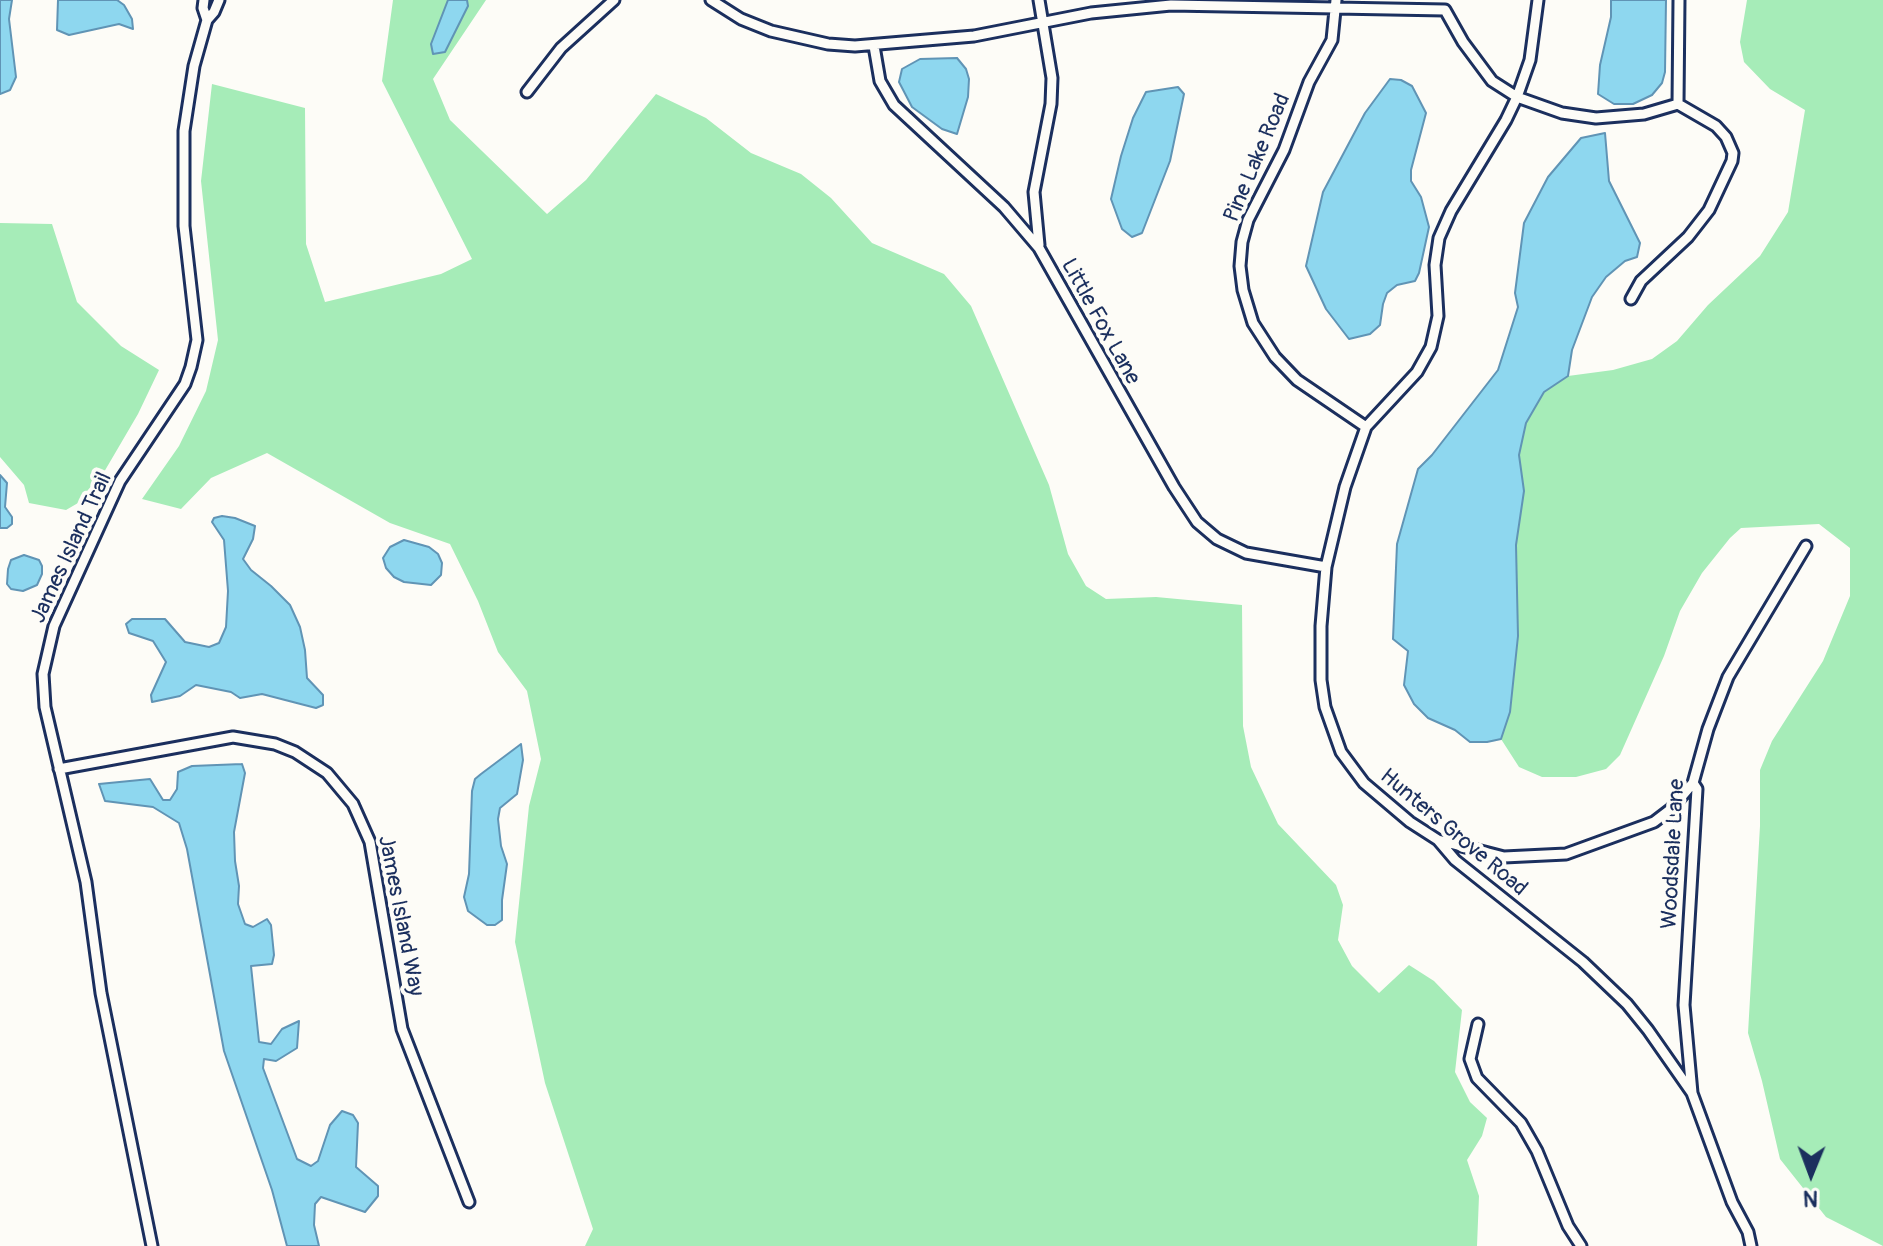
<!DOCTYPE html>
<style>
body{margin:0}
#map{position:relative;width:1883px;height:1246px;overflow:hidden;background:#fdfcf7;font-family:Pangolin,sans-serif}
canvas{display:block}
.north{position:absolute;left:1771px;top:1134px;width:80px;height:80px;-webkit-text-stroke:6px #fdfcf7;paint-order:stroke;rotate:181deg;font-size:22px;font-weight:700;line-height:32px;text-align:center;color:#1b2f5e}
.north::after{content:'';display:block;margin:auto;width:28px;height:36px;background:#1b2f5e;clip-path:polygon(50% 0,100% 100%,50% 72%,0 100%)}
</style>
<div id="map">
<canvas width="1883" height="1246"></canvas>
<div class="north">N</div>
</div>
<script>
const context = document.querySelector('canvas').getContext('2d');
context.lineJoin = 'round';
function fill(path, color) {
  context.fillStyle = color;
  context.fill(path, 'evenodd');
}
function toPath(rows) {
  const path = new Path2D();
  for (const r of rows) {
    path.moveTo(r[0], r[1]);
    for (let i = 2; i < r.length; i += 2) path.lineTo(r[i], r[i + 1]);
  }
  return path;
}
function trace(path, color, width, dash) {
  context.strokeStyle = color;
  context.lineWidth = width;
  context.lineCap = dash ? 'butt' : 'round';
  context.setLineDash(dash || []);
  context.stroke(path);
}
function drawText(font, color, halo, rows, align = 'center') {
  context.font = font + ' Pangolin,sans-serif';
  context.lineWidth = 8;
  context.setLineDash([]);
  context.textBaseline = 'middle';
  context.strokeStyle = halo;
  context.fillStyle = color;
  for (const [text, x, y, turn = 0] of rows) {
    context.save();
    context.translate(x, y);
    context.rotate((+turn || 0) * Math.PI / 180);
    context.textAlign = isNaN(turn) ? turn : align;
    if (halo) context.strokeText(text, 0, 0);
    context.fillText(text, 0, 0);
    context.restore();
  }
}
const green = toPath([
 [393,0,486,0,433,79,450,120,547,214,586,180,656,94,706,118,751,153,801,174,831,198,872,243,944,274,971,306,1049,485,1068,554,1086,586,1106,599,1156,597,1242,605,1243,726,1251,767,1278,824,1336,885,1343,905,1338,940,1352,966,1379,993,1409,965,1434,981,1462,1010,1455,1072,1470,1102,1487,1118,1482,1136,1467,1160,1479,1196,1477,1246,585,1246,593,1229,545,1083,515,942,529,806,541,759,527,691,498,652,478,601,450,544,390,523,267,453,211,478,181,509,142,499,179,446,206,391,218,340,201,181,212,84,305,108,306,244,325,302,441,274,472,259,382,81],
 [1747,0,1883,0,1883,1246,1826,1217,1780,1159,1762,1081,1748,1033,1760,826,1760,770,1772,741,1823,661,1850,596,1850,548,1819,524,1741,528,1730,538,1702,573,1680,611,1664,656,1620,755,1606,769,1576,777,1542,777,1519,767,1501,739,1510,712,1518,636,1516,545,1524,491,1519,455,1526,423,1544,392,1568,376,1613,370,1652,359,1677,341,1708,305,1760,256,1788,212,1805,110,1770,89,1744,62,1740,42],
 [0,223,52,224,77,302,121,346,159,370,138,414,90,496,66,510,29,503,24,485,0,457]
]);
const water = toPath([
 [0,0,12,0,9,19,16,77,10,90,0,94,0,0],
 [58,0,117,0,124,5,132,19,133,29,119,24,69,35,57,30,58,0],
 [448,0,467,0,468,6,445,52,433,54,431,44,448,0],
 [1611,0,1666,0,1665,72,1662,83,1652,95,1633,104,1614,104,1598,94,1600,65,1611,17,1611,0],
 [957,58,966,69,969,79,968,97,957,134,942,129,912,107,899,82,902,69,920,59,957,58],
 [1390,79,1401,80,1412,86,1426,113,1411,170,1411,181,1421,197,1429,227,1419,273,1415,281,1397,285,1387,293,1383,304,1380,325,1370,334,1349,339,1326,309,1306,266,1323,192,1365,113,1390,79],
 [1178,87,1184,94,1170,161,1142,233,1132,237,1122,229,1111,199,1121,156,1133,118,1146,92,1178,87],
 [1605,133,1609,181,1640,243,1637,257,1625,261,1606,277,1592,297,1572,350,1568,376,1544,392,1526,423,1519,455,1524,491,1516,545,1518,636,1510,712,1501,739,1487,742,1470,742,1455,730,1428,718,1414,704,1404,685,1408,651,1393,639,1397,544,1418,469,1432,455,1498,370,1518,307,1515,293,1524,223,1548,177,1581,138,1605,133],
 [0,475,7,483,5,507,12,517,12,524,7,528,0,528,0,475],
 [222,516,235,518,255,526,253,539,243,559,251,570,271,586,290,605,300,627,305,650,307,678,323,695,323,705,316,708,262,694,240,698,231,692,196,685,180,696,152,702,151,695,166,662,153,641,129,633,126,624,132,619,165,619,185,642,209,647,219,643,226,627,228,591,224,540,212,522,214,518,222,516],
 [404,540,429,547,438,554,442,563,441,575,431,585,404,582,394,577,386,568,383,558,390,547,404,540],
 [24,555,39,560,42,566,42,574,37,585,23,591,11,589,7,584,8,569,11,560,24,555],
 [521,744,523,760,517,794,500,808,498,819,501,846,507,864,502,900,502,920,495,925,487,925,468,911,464,897,469,874,472,791,475,779,481,774,521,744],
 [242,764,245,773,234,832,235,861,239,886,238,904,245,924,253,927,267,919,271,925,274,955,272,964,251,966,259,1042,271,1044,282,1029,299,1021,297,1048,276,1061,264,1059,263,1068,297,1159,311,1166,318,1161,330,1125,342,1111,353,1115,358,1123,356,1167,378,1186,378,1196,365,1212,321,1197,315,1204,314,1225,319,1246,287,1246,272,1190,224,1051,187,849,179,823,153,807,105,801,99,784,150,779,163,800,170,800,177,789,178,772,192,766,242,764]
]);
const minor = toPath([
 [204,0,203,8,207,20],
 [711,0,741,19,771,31,828,44,855,46,974,36,1091,13,1171,5,1445,10,1463,42,1492,81,1517,97,1562,113,1596,118,1644,114,1678,104,1716,126,1726,137,1733,153,1732,161,1709,210,1688,237,1641,281,1631,299],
 [1336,0,1332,40,1309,82,1284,150,1248,220,1242,242,1240,266,1243,290,1253,323,1275,357,1297,380,1366,427],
 [1538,0,1530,60,1517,97,1506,120,1451,211,1439,238,1435,265,1438,316,1431,347,1417,372,1366,427,1345,487,1326,567,1321,626,1321,680,1325,707,1341,752,1364,783,1410,822,1438,840,1455,860,1583,962,1627,1004,1648,1030,1692,1093,1732,1202,1748,1232,1751,1246],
 [874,46,880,81,894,105,1004,207,1039,248,1174,487,1197,522,1217,539,1246,553,1326,567],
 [527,92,561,48,614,0],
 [1678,104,1679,0],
 [1039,245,1034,192,1051,104,1052,78,1039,0],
 [59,769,233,737,275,744,295,752,327,773,353,804,370,842,402,1029,469,1202],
 [1438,840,1504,857,1566,854,1654,822,1671,809,1693,783],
 [1478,1024,1470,1059,1477,1078,1521,1123,1537,1151,1568,1226,1581,1246],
 [1692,1093,1684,1005,1697,789,1693,783,1708,729,1728,677,1806,546],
 [152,1246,101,993,86,882,45,707,43,674,54,626,120,481,185,384,191,367,197,340,184,226,184,131,194,66,207,20,214,12,219,0]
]);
const streetNames = [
 ["Pine Lake Road",1258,158,-67],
 ["Little Fox Lane",1100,322,61],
 ["James Island Trail",72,548,-65],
 ["Hunters Grove Road",1453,833,40],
 ["Woodsdale Lane",1674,854,-87],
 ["James Island Way",400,916,79]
];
fill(green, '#a6ecb8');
fill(water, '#8ed7ef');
trace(water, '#6094b5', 2);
trace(minor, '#1b2f5e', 15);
trace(minor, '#fdfcf7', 9);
drawText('22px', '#1b2f5e', '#fdfcf7', streetNames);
</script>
